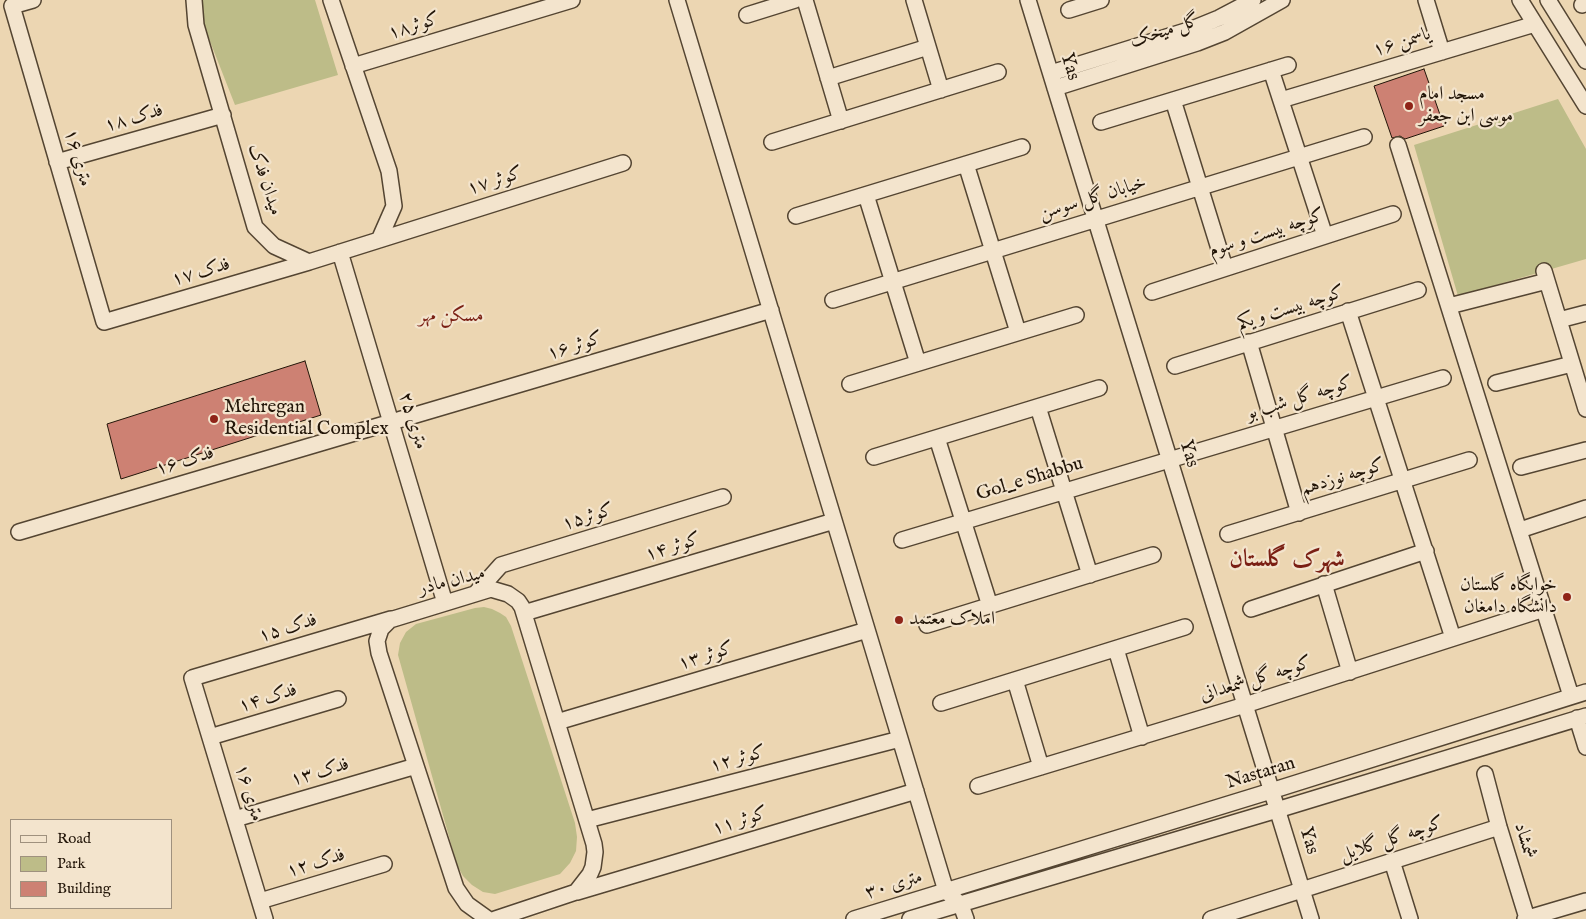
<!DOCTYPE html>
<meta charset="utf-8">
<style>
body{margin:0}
#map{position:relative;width:1586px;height:919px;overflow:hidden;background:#ecd6b2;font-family:"IM FELL English",serif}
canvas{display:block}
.legend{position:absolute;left:10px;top:819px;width:162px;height:90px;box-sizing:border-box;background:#f3e4cd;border:1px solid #9f917e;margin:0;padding:6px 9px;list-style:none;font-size:15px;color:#221508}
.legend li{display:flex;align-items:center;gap:10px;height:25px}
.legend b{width:25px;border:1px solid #9f917e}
</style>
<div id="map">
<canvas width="1586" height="919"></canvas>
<ul class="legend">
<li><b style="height:6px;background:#f3e4cd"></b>Road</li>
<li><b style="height:14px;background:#bdbc88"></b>Park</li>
<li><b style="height:14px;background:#cd8173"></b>Building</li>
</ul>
</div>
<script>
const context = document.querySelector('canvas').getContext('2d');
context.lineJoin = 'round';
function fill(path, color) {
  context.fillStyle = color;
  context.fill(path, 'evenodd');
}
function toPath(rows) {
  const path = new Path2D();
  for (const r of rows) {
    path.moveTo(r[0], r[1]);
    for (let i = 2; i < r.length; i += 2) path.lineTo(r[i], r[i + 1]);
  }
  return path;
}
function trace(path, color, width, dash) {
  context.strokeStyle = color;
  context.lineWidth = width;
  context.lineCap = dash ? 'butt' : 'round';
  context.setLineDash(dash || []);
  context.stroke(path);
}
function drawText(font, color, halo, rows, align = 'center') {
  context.font = font + ' "IM FELL English",Amiri,serif';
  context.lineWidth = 4.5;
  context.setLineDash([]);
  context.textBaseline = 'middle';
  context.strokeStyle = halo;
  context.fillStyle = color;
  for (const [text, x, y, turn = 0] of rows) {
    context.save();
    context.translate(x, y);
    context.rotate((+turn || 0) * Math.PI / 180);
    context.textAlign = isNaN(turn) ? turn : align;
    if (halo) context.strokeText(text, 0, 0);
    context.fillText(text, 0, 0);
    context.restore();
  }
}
const green = toPath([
 [195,0,315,0,338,75,235,105,195,3],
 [1558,99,1586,149,1586,259,1458,296,1414,145],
 [484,607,492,609,500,613,506,617,511,626,575,823,577,837,576,851,570,863,560,874,495,894,483,892,472,885,463,876,457,865,398,655,400,643,406,632,416,624,475,608]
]);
const building = toPath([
 [1424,69,1444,126,1405,139,1400,136,1392,138,1374,86,1424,69],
 [305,361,321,415,121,479,107,424,305,361]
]);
const minor = toPath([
 [33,0,12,6,104,322,309,262],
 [194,0,196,25,255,227,274,246,309,262,379,240,394,206,389,171,331,0],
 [677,0,946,891,961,905,966,919],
 [805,0,841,121],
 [914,0,941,90],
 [1028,0,1311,919],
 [1426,0,1442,52],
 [1520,0,1586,106],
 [1548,0,1586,61],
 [1582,5,1586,3],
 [1069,10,1101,0],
 [747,15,795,0],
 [353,66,572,0],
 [1271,70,1325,236],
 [1051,73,1192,29,1219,18,1253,0],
 [828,78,928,47],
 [1055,88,1197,43,1225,32,1282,0],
 [1173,100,1225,268],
 [1281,100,1535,24],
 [1101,122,1288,65],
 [772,142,998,72],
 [1398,145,1571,696],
 [57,162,223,115],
 [966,164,1018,332],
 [866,195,918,363],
 [796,216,1022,147],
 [379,240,623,163],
 [340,252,445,603],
 [1544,271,1586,409],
 [1152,292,1393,214],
 [833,300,1364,137],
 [1449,306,1547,281],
 [1348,311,1453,638],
 [1559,320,1586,313],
 [1249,342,1299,513],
 [1175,366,1418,290],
 [1496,383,1572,364],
 [850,384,1076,315],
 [1038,407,1090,575],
 [937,438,990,606],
 [874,457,1099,388],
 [1521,467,1586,450],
 [1520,530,1586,508],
 [19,532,771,310],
 [1228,534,1469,460],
 [902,540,1443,378],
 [1324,584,1350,672],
 [476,593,501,565,723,497],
 [1251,609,1426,551],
 [524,613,834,521],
 [927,625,1153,555],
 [1116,649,1142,737],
 [1015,680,1041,767],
 [941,703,1185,627],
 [1577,718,1586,747],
 [557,722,867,630],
 [210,737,338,699],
 [1485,774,1499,827,1527,918],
 [978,786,1245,705,1544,609],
 [235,819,416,766],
 [587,820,900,739],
 [1392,861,1410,919],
 [577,892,916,791],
 [260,901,384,864],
 [265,919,192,678,391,619],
 [488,919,467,904,456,888,379,653,377,641,381,629,390,620,491,589,508,594,518,601,522,607,594,844,595,852,593,867,590,874,576,892,495,919],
 [854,919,1271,791,1586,692],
 [910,919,1277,810,1586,716],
 [1211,919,1499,827],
 [1525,919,1586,901]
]);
const markers = [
 [1409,106,5,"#8f2418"],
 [214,419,5,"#8f2418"],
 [1567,597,5,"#8f2418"],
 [899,620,5,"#8f2418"]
];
const streetNames = [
 ["کوثر۱۸",414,27,-17],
 ["گل میخک",1165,32,-18],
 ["یاسمن ۱۶",1402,43,-17],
 ["Yas",1069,67,73],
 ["فدک ۱۸",134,119,-16],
 ["۱۶ متری",77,158,74],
 ["میدان فدک",264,180,72],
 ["کوثر ۱۷",495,182,-17],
 ["خیابان گل سوسن",1093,199,-17],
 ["کوچه بیست و سوم",1267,234,-18],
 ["فدک ۱۷",201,273,-16],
 ["کوچه بیست و یکم",1291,309,-17],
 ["کوثر ۱۶",575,347,-17],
 ["کوچه گل شب بو",1300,399,-17],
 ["۲۵ متری",412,421,73],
 ["Yas",1188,454,73],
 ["فدک ۱۶",185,462,-17],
 ["کوچه نوزدهم",1343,478,-17],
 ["Gol_e Shabbu",1030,480,-17],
 ["کوثر۱۵",588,518,-17],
 ["کوثر ۱۴",673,548,-17],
 ["میدان مادر",452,582,-14],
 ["فدک ۱۵",288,629,-17],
 ["کوثر ۱۳",706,657,-17],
 ["کوچه گل شمعدانی",1256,680,-17],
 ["فدک ۱۴",268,699,-17],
 ["کوثر ۱۲",738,760,-15],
 ["فدک ۱۳",320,773,-16],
 ["Nastaran",1261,774,-17],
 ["۱۶ متری",248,793,73],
 ["کوثر ۱۱",740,822,-17],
 ["کوچه گل گلایل",1392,840,-18],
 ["Yas",1308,841,73],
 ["شمشاد",1524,841,73],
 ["فدک ۱۲",316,864,-17],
 ["۳۰ متری",894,886,-17]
];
const poiNames = [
 ["مسجد امام",1419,95],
 ["موسی ابن جعفر",1419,117],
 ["Mehregan",224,408],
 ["Residential Complex",224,430],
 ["خوابگاه گلستان",1557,586,"right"],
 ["دانشگاه دامغان",1557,608,"right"],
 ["املاک معتمد",909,620]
];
const neighbourhoodNames = [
 ["مسکن مهر",451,317]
];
const districtNames = [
 ["شهرک گلستان",1287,561]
];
fill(green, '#bdbc88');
fill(building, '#cd8173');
trace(building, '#221508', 1);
trace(minor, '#544532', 18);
trace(minor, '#f3e4cd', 15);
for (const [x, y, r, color] of markers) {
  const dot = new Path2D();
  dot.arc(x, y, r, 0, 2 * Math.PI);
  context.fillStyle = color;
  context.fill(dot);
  trace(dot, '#f3e4cd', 2);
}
drawText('19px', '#221508', '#f3e4cd', streetNames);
drawText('19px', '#221508', '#f3e4cd', poiNames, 'left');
drawText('20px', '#7a1f14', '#f3e4cd', neighbourhoodNames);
drawText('bold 24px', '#7a1f14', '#f3e4cd', districtNames);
</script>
